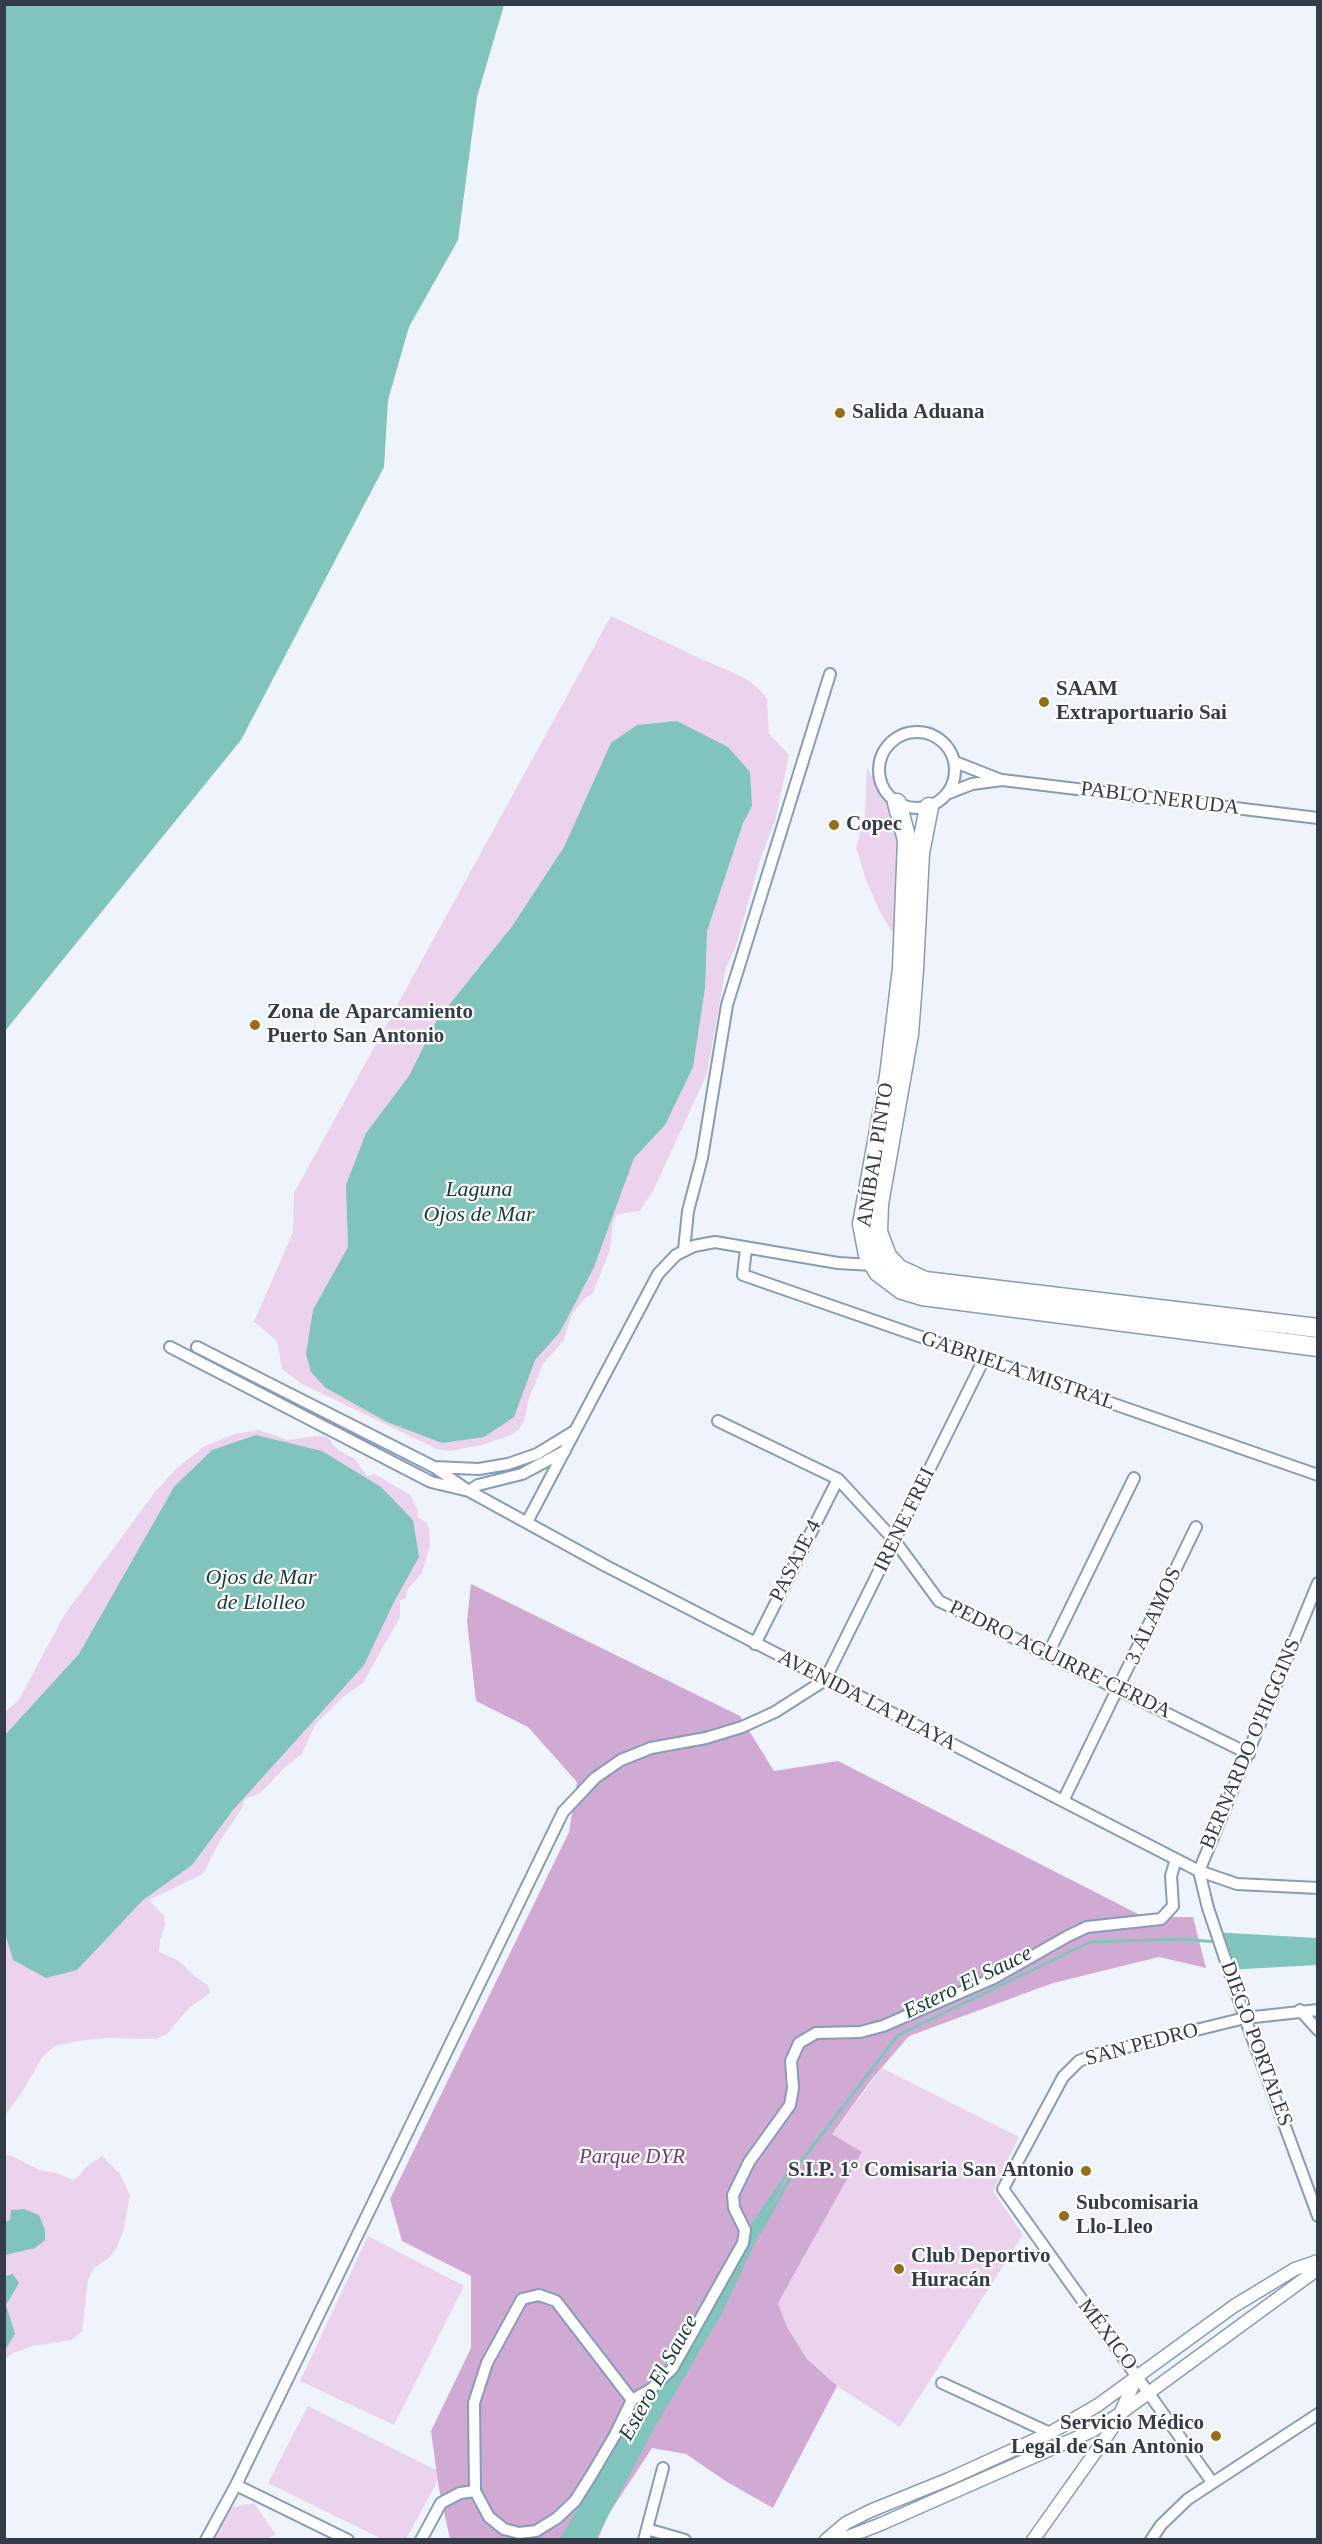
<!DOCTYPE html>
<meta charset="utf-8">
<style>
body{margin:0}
#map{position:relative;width:1322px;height:2544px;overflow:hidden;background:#eff4fa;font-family:Georgia,serif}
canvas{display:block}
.frame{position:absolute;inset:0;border:6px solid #333c48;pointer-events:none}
</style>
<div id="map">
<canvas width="1322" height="2544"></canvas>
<div class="frame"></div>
</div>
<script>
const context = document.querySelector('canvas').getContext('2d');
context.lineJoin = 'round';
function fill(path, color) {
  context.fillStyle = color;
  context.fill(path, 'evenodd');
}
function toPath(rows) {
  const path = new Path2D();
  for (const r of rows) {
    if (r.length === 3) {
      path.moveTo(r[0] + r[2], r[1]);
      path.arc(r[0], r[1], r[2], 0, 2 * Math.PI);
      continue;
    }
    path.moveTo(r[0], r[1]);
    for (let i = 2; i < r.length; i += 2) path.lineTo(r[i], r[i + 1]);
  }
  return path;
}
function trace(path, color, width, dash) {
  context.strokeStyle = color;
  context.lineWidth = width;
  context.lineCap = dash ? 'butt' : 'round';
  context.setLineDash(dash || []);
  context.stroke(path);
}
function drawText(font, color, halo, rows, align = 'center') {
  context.font = font + ' Georgia,serif';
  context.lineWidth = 4.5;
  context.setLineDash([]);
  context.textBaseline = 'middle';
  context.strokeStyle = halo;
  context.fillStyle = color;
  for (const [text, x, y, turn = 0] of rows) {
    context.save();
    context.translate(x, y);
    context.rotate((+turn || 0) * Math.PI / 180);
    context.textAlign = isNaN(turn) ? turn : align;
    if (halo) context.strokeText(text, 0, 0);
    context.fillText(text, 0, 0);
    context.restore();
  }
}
const green = toPath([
 [611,616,701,659,734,673,748,680,761,691,767,699,769,734,789,755,775,821,761,857,736,946,726,967,707,1074,653,1191,640,1211,617,1214,613,1224,610,1250,593,1293,584,1299,571,1316,564,1340,543,1364,529,1398,524,1421,519,1429,511,1435,482,1445,450,1451,437,1449,302,1384,282,1369,277,1341,254,1322,293,1232,294,1193],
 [867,767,877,787,891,805,900,838,894,935,880,912,866,880,856,847,865,816],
 [259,1430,288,1440,315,1436,327,1437,338,1450,355,1459,367,1476,375,1474,410,1495,418,1510,417,1517,426,1522,429,1528,430,1546,422,1573,407,1590,406,1599,400,1600,400,1617,363,1683,343,1697,315,1725,302,1754,284,1768,261,1793,245,1799,242,1808,218,1844,203,1874,151,1899,150,1901,164,1916,165,1925,160,1940,159,1952,179,1961,194,1976,208,1985,210,1993,189,2008,167,2034,156,2039,108,2038,79,2041,55,2046,43,2056,22,2092,5,2115,5,1712,18,1701,65,1614,155,1492,177,1468,205,1446,235,1434],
 [882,2068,1019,2137,993,2191,1023,2235,900,2427,837,2386,807,2359,787,2327,778,2303,861,2152,832,2134],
 [5,2155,12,2156,39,2170,56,2173,73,2180,80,2175,86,2167,102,2156,120,2174,130,2195,123,2232,116,2249,109,2258,94,2268,88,2280,82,2331,72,2340,33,2346,13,2353,5,2359],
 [368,2236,464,2286,394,2425,300,2381],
 [308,2406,442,2473,406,2539,382,2539,268,2483],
 [254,2503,276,2535,266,2539,211,2540,227,2508]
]);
const forest = toPath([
 [471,1584,740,1716,774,1771,838,1761,1144,1917,1193,1917,1206,1968,1159,1957,1053,1983,909,2036,872,2079,832,2134,862,2152,778,2303,787,2327,807,2359,837,2386,773,2508,727,2482,686,2454,652,2448,608,2515,598,2539,450,2539,439,2489,431,2431,471,2348,471,2276,402,2241,390,2199,569,1832,577,1782,528,1727,476,1701,467,1621]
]);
const water = toPath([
 [5,4,504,5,477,97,458,240,409,327,388,400,384,467,241,740,5,1031],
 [677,721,728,747,750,772,752,806,743,823,707,931,705,988,693,1067,665,1125,634,1158,594,1267,560,1332,535,1360,514,1417,484,1437,442,1443,387,1422,326,1388,311,1372,306,1354,313,1310,348,1247,346,1185,366,1133,409,1076,437,1020,513,925,564,847,611,743,637,725],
 [256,1435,322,1451,381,1487,413,1520,419,1557,395,1600,364,1665,233,1810,192,1865,143,1900,77,1970,46,1978,13,1960,5,1933,5,1735,79,1654,174,1487,212,1450],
 [1212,1932,1317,1938,1317,1965,1226,1970],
 [791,2166,722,2313,652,2432,596,2539,559,2540,735,2248],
 [24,2209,39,2215,45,2230,45,2240,35,2248,5,2255,5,2222,10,2220,11,2210],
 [13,2274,19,2283,6,2305,15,2334,5,2350,5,2276]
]);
const stream = toPath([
 [760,2232,794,2171,898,2035,1090,1942,1182,1939,1217,1942]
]);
const minor = toPath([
 [917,770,38],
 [955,762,1001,780],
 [949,793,972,784,1002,780,1318,818],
 [746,1249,743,1275,1318,1475],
 [684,1250,688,1211,702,1158,727,1005,830,674],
 [170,1347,431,1482,469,1491,478,1485,522,1474,565,1451],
 [197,1347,434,1467,479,1469,508,1464,537,1454,573,1432],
 [718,1421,838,1479,895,1541,939,1601,1249,1754],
 [434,1467,469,1491,604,1565,1199,1871,1237,1884,1318,1888],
 [527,1522,658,1274,676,1255,694,1246,715,1242,838,1263,873,1265],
 [755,1644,838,1479],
 [1048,1654,1134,1478],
 [1063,1801,1196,1527],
 [1199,1871,1208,1908,1245,2018,1318,2216],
 [1199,1871,1318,1583],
 [1300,2010,1318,2030],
 [942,2383,1050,2433],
 [632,2400,556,2301,539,2295,522,2299,487,2363,474,2403,475,2491,489,2517,504,2529,519,2533,536,2531,557,2518,575,2501,592,2474,615,2435,632,2400,651,2389,672,2369,743,2243,745,2230,734,2208,733,2195,749,2162,790,2105,793,2088,791,2061,799,2043,816,2033,860,2032,883,2026,994,1978,1068,1936,1087,1927,1161,1919,1173,1906,1171,1876,1176,1859],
 [1212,2482,1003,2189,1063,2077,1079,2061,1094,2055,1245,2018,1318,2010],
 [236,2485,348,2540],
 [647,2529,685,2540],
 [206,2540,236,2485,563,1812,595,1778,621,1760,651,1748,706,1738,742,1727,775,1712,825,1680,984,1359],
 [421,2540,441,2503,460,2493,475,2491],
 [644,2540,663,2468],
 [1151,2540,1161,2525,1188,2499,1318,2414]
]);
const tertiary = toPath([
 [826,2540,846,2523,870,2511,949,2479,1050,2433,1098,2405,1234,2306,1295,2269,1318,2261],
 [840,2540,881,2524,1092,2431,1121,2413,1318,2269],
 [1033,2540,1116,2423,1137,2376]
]);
const motorway = toPath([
 [897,803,907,840,902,968,889,1076,862,1224,868,1255,878,1272,902,1290,922,1296,1318,1347],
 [929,807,920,853,914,969,909,1034,879,1204,878,1232,887,1256,899,1269,925,1281,1318,1328]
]);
const markers = [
 [840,413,6,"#966e18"],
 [1044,702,6,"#966e18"],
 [834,825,6,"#966e18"],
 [255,1025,6,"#966e18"],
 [1086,2171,6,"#966e18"],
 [1064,2216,6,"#966e18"],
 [899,2269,6,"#966e18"],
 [1216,2436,6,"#966e18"]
];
const poiNames = [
 ["Salida Aduana",852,413],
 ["SAAM",1056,690],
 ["Extraportuario Sai",1056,714],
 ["Copec",846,825],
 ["Zona de Aparcamiento",267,1013],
 ["Puerto San Antonio",267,1037],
 ["S.I.P. 1° Comisaria San Antonio",1074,2171,"right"],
 ["Subcomisaria",1076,2204],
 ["Llo-Lleo",1076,2228],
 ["Club Deportivo",911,2257],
 ["Huracán",911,2281],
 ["Servicio Médico",1204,2424,"right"],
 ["Legal de San Antonio",1204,2448,"right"]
];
const streetNames = [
 ["PABLO NERUDA",1160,799,7],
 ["ANÍBAL PINTO",876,1155,-81],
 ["GABRIELA MISTRAL",1018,1371,19],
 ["IRENE FREI",905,1520,-64],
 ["PASAJE 4",796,1561,-63],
 ["3 ÁLAMOS",1154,1616,-65],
 ["PEDRO AGUIRRE CERDA",1060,1660,26],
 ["AVENIDA LA PLAYA",867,1701,27],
 ["BERNARDO O'HIGGINS",1251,1744,-67],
 ["DIEGO PORTALES",1256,2044,70],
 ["SAN PEDRO",1142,2045,-15],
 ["MÉXICO",1107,2335,53]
];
const parkNames = [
 ["Parque DYR",632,2157]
];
const waterNames = [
 ["Laguna",479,1190],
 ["Ojos de Mar",479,1215],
 ["Ojos de Mar",261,1578],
 ["de Llolleo",261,1603],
 ["Estero El Sauce",968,1983,-26],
 ["Estero El Sauce",659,2378,-61]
];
fill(green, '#ecd3ed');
fill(forest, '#d0aad2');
fill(water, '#81c4bb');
trace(stream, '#81c4bb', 3);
trace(minor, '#869cb9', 14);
trace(tertiary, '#869cb9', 15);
trace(motorway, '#869cb9', 21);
trace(minor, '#fff', 10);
trace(tertiary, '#fff', 12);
trace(motorway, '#fff', 18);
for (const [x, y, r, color] of markers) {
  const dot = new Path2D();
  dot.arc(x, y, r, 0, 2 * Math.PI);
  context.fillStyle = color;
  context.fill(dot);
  trace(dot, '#fff', 2);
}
drawText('bold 21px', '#333c48', '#fff', poiNames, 'left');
drawText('21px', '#333c48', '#fff', streetNames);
drawText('italic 21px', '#704073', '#fff', parkNames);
drawText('italic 22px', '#1a3b37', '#fff', waterNames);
</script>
